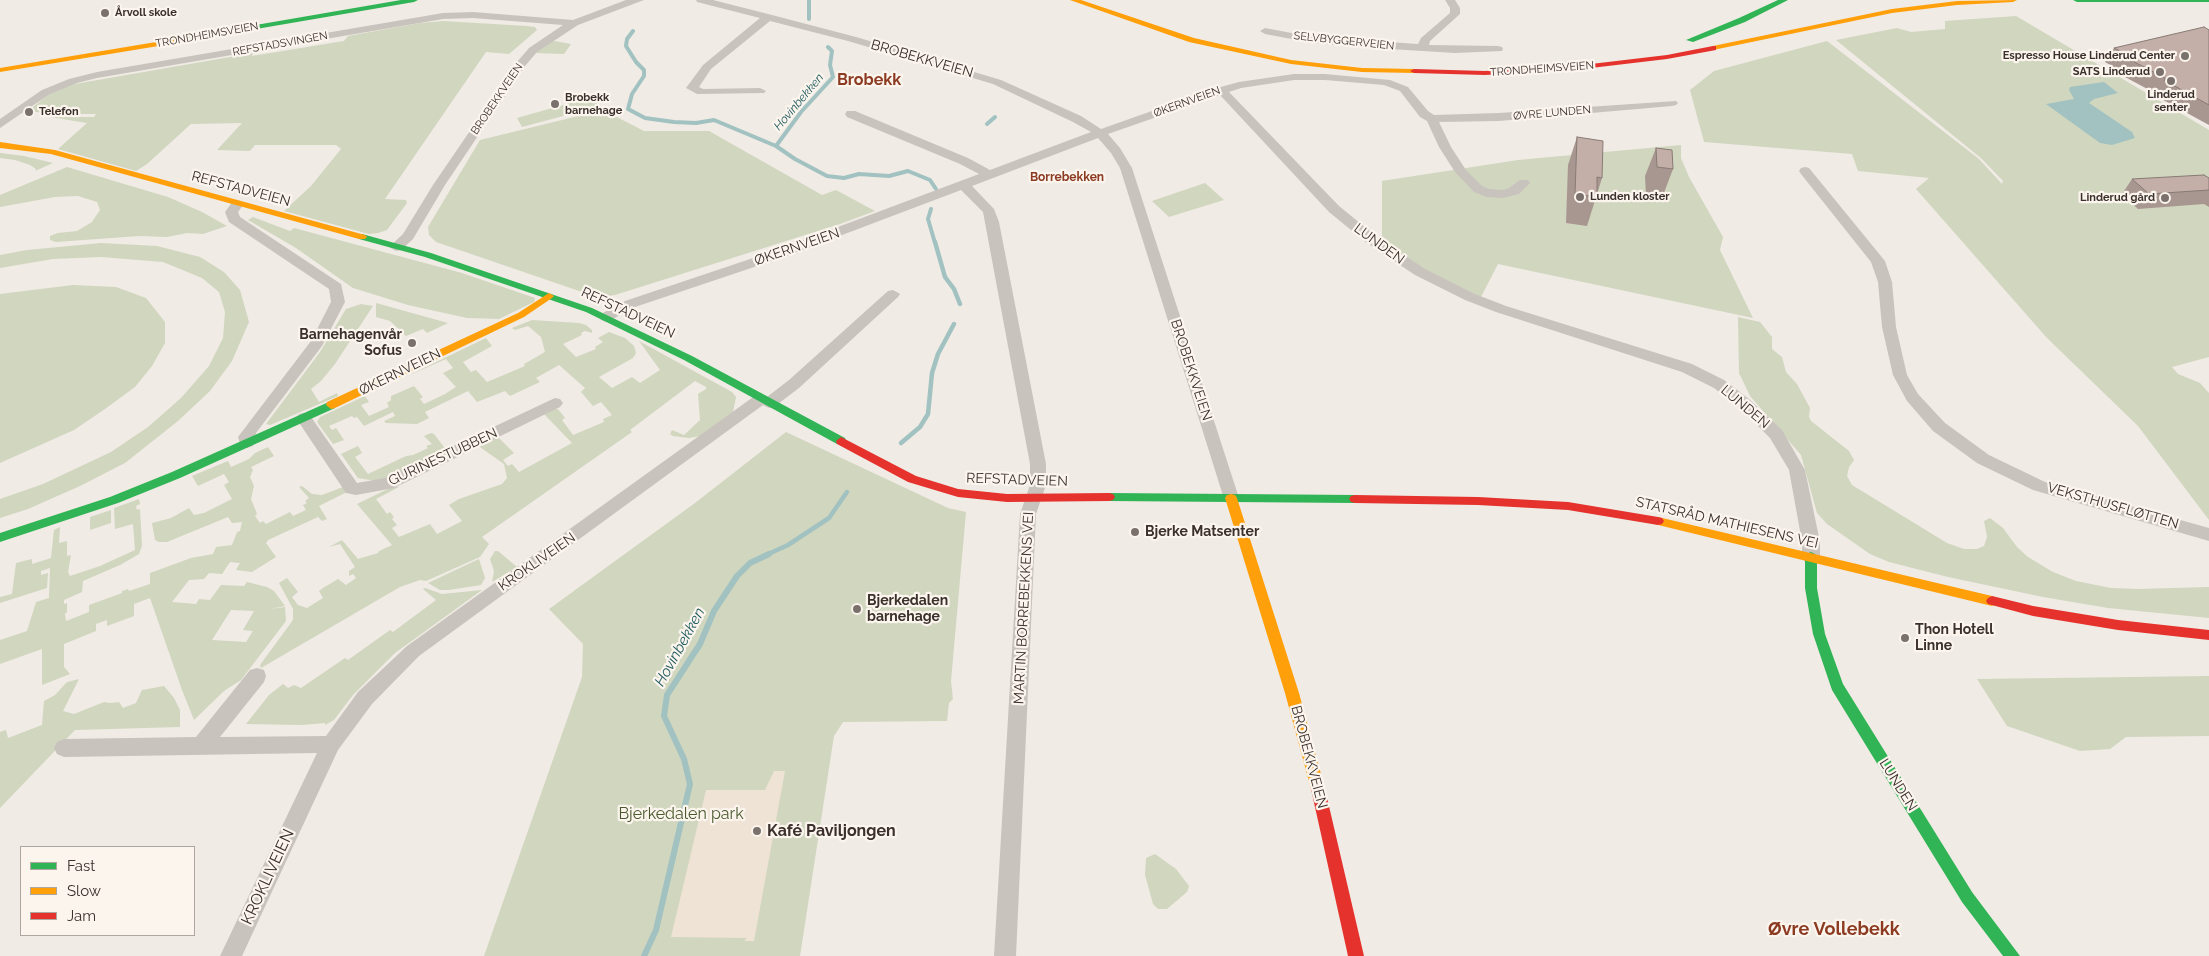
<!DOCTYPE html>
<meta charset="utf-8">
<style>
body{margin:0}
#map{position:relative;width:2209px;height:956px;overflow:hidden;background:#f0ebe5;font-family:Raleway,sans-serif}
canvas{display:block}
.legend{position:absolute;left:20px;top:846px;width:175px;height:90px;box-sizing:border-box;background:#fbf5ee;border:1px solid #aea6a0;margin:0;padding:6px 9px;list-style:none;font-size:15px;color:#3b302b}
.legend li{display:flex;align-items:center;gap:10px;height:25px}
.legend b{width:25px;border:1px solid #aea6a0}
</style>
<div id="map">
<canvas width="2209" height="956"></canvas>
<ul class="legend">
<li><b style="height:6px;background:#30b455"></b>Fast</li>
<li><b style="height:6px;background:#ff9f0a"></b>Slow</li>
<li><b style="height:6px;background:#e5322d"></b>Jam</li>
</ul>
</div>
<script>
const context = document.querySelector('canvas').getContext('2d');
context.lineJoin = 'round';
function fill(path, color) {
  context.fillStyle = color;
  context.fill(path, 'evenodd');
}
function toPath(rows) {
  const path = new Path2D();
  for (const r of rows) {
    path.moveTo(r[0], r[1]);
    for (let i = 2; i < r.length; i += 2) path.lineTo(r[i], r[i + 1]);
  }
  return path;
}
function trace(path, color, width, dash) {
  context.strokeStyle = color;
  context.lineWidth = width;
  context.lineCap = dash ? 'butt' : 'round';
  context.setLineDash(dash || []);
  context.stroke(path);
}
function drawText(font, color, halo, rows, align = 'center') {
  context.font = font + ' Raleway,sans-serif';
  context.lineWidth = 4.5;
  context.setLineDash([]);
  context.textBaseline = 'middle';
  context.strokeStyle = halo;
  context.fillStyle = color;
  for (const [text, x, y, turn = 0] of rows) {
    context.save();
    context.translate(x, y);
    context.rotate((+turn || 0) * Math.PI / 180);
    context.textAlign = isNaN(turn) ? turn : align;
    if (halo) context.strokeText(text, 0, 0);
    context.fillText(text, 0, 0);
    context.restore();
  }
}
const green = toPath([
 [2016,16,2209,130,2209,357,2172,367,2178,374,2200,383,2209,393,2209,520,2138,426,2047,338,1916,189,1929,178,1858,171,1852,154,1704,142,1690,90,1714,71,1827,41,1979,159,2002,184,2003,181,1982,159,1836,40,1897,28,1911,32,1945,29,1945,21],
 [443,21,527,26,535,27,537,30,509,54,486,52,385,199,406,200,407,203,387,230,378,233,369,234,284,211,311,186,341,149,336,145,255,145,250,151,217,150,242,123,191,124,147,164,136,171,58,149,87,123,50,117,94,117,96,114,54,114,28,111,53,91,69,85,253,53,252,56,344,41,348,36,420,23],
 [549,40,571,44,564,54,533,53],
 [605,93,593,108,522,127,517,118],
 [603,110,644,131,709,131,822,195,836,190,875,211,840,224,615,295,592,298,585,293,436,242,429,235,428,227,480,140],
 [1681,145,1681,158,1689,177,1723,237,1720,250,1753,318,1498,264,1481,297,1418,267,1382,239,1382,181,1518,160],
 [0,153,24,156,53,163,35,171,36,169,30,165,15,160,0,158],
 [67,167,168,197,202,212,227,226,203,234,187,233,167,237,139,236,56,242,50,240,50,236,58,233,77,231,92,222,100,210,97,202,78,196,55,197,0,207,0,195],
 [1205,183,1224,200,1169,217,1152,201],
 [253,217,290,231,294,228,462,273,535,298,534,302,499,319,467,318,408,305,353,288,296,248,248,220],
 [101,243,157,246,200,257,224,272,240,290,249,322,232,361,210,391,178,421,125,463,80,486,28,509,0,518,0,499,43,484,111,452,148,427,181,398,209,366,223,338,225,312,219,292,202,278,163,262,101,257,53,259,0,268,0,255,27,250],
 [73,285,116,287,146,298,165,322,165,343,152,366,135,387,105,409,74,430,0,463,0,294],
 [376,303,448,323,427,333,423,329,406,336,390,321,376,317],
 [361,304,373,306,335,364,321,381,311,389,319,402,337,393,338,396,270,425,266,424,320,352,346,309],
 [1738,317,1760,322,1772,337,1772,349,1782,357,1786,372,1797,384,1810,408,1809,417,1811,421,1849,451,1854,460,1849,467,1847,476,1852,485,1947,543,1964,549,1977,549,1984,546,1987,537,1984,521,1990,518,2003,528,2017,547,2028,557,2053,572,2076,581,2111,588,2138,589,2209,587,2209,618,2108,608,2043,597,1948,577,1889,562,1870,554,1827,524,1817,513,1801,455,1750,396,1739,373],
 [532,320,579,323,586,325,592,330,592,333,585,331,581,333,582,335,563,344,576,357,596,349,595,347,603,342,598,338,609,332,625,338,634,346,636,353,633,358,599,377,612,388,632,377,640,383,660,370,639,341,732,392,736,397,733,412,701,436,689,438,673,436,670,434,672,430,684,435,700,420,698,394,706,389,706,387,695,381,630,430,632,432,482,537,489,544,480,557,426,581,420,580,400,587,261,668,260,665,293,620,293,609,279,583,287,578,298,592,292,597,298,605,307,608,323,598,319,591,323,588,338,579,346,585,356,578,353,574,349,576,349,571,355,567,340,544,329,547,342,540,358,559,378,553,379,551,392,545,357,504,394,486,399,487,376,499,387,514,390,512,394,517,392,519,397,525,392,528,399,537,430,524,437,534,462,521,449,505,459,499,502,484,507,478,504,464,477,445,497,436,514,453,503,460,508,466,512,464,519,472,572,443,543,413,552,409,558,409,565,418,562,420,573,435,604,422,603,419,612,415,601,402,593,406,581,392,585,388,559,365,536,378,540,382,510,396,505,391,477,402,468,391,425,412,429,418,417,424,386,423,384,421,395,416,393,412,364,426,357,417,354,418,352,416,329,426,332,430,336,428,344,440,333,444,317,422,320,417,365,396,369,402,361,405,369,416,389,407,387,403,391,400,391,396,414,386,423,397,420,399,424,404,445,394,456,387,443,373,453,368,446,359,403,378,486,338,492,346,463,362,471,372,476,370,487,382,525,366,524,364,545,352,541,337,528,326,515,330,512,328],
 [786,432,948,508,966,512,951,681,953,699,949,703,947,721,843,722,834,736,800,956,484,956,582,677,583,644,549,609,695,503],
 [431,433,434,434,447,451,395,476,376,481,358,478,341,454,358,446,362,453,355,457,368,474,406,456,413,455,428,448,426,446,432,444,424,436],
 [268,447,274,456,251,467,253,470,250,477,254,486,251,499,257,514,255,516,260,523,263,521,266,524,290,512,293,516,306,510,303,505,307,503,305,501,309,498,299,487,302,486,312,494,322,495,343,487,349,491,319,506,327,519,322,521,318,517,268,540,266,543,276,557,252,572,236,570,240,563,230,562,222,574,209,573,204,579,189,580,172,602,196,604,199,599,210,600,221,585,244,586,247,582,267,587,274,591,285,606,270,609,285,607,286,621,241,680,224,691,194,720,182,690,150,598,134,604,134,616,107,626,107,620,96,624,96,631,64,644,64,667,70,674,42,685,42,649,0,664,0,640,27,631,36,602,49,598,50,568,41,571,41,575,48,573,47,588,0,603,0,597,12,594,16,563,32,559,32,564,51,558,54,530,60,527,59,543,67,541,67,556,71,555,68,572,70,576,100,566,135,550,133,524,115,529,114,508,139,499,140,504,136,506,137,510,140,509,142,546,139,554,120,565,83,581,82,592,64,600,64,604,67,603,67,612,65,614,66,621,89,612,89,605,122,593,122,591,128,589,129,591,150,584,150,573,191,558,213,554,216,547,232,545,237,532,240,531,242,522,232,523,228,517,167,542,159,542,155,540,152,523,171,518,189,508,194,515,204,513,232,499,224,485,229,482,224,474,198,486,192,476,228,461,231,467,249,459,255,453],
 [231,610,254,611,243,630,253,631,246,642,212,640],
 [111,510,111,523,90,530,90,517],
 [495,551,498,551,517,567,492,582,494,571,490,559],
 [479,559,485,578,481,585,449,590,440,590,428,583],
 [425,588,442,594,482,590,395,653,353,695,334,720,325,725,325,723,302,725,246,724,269,695,283,684,288,688,294,685,301,688,345,658,348,660,390,630,393,632,436,600,423,589],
 [2209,676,2209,736,2126,737,2110,749,2080,751,2007,726,1977,679],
 [79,679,63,711,74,714,104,702,110,703,119,702,123,708,136,703,142,690,164,686,174,698,180,710,180,727,75,730,0,808,0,732,6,730,8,738,42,725,44,701,55,695,67,682],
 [1155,854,1176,869,1189,886,1187,892,1167,909,1158,909,1153,904,1145,875,1146,858]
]);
const plaza = toPath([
 [774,771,785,771,754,941,744,941,747,938,671,937,706,790,765,790]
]);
const water = toPath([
 [2104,82,2118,93,2094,99,2089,103,2132,132,2135,138,2112,145,2100,143,2046,104,2074,99,2069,90,2070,87]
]);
const streamFar2 = toPath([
 [809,0,809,19],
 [633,31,627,39,626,46,636,62,644,70,644,76,632,94,628,109,645,118,674,122,696,123,714,120,776,146],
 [828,47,832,51,830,65,833,77,801,112,776,146,795,159,827,176,844,178,859,174,889,176,908,171,930,180,936,189],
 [987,124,995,117],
 [931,209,928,219,935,243]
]);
const streamFar1 = toPath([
 [935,242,945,277,954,289,960,304],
 [901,443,920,427,928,414,932,373,938,354,954,324],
 [766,555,788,545,829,518,847,492]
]);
const stream = toPath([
 [644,956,656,930,690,784,684,759,664,716,667,695,700,644,714,611,737,576,750,563,769,554]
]);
const street = toPath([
 [626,0,644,0,578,25,537,52,525,66,445,185,413,239,401,250,396,251,389,247,403,234,433,185,517,62,529,48,563,25,473,18,443,19,97,78,77,83,50,94,0,128,0,119,42,90,69,79,97,72,443,13,473,12,573,20,626,0],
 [696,0,713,0,772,15,856,37,1001,80,1081,116,1101,129,1217,88,1239,82,1294,74,1325,74,1390,80,1408,87,1428,111,1434,115,1499,113,1676,101,1678,103,1676,105,1672,106,1499,121,1439,122,1451,147,1466,170,1482,186,1489,189,1503,190,1509,188,1520,180,1528,180,1530,183,1519,194,1503,198,1487,197,1474,192,1455,172,1439,147,1427,121,1420,117,1400,91,1384,85,1325,80,1294,80,1241,88,1229,92,1339,206,1377,237,1425,269,1475,294,1506,306,1692,364,1724,380,1749,399,1782,430,1805,470,1820,542,1820,557,1817,562,1811,564,1805,562,1802,557,1802,542,1789,470,1770,438,1739,407,1714,388,1682,372,1496,312,1465,300,1415,275,1367,243,1329,212,1220,95,1108,134,1120,148,1132,168,1239,498,1237,502,1231,504,1225,502,1120,168,1111,153,1098,138,972,186,994,209,999,222,1046,464,1046,485,1036,514,1016,956,994,956,1020,514,1030,485,1030,464,983,212,961,190,784,257,635,307,611,320,606,322,601,320,599,317,601,314,625,301,774,251,979,174,960,164,847,117,845,114,847,111,855,111,968,158,990,170,1091,132,1073,122,993,84,848,41,770,21,711,69,699,87,703,89,760,88,766,91,764,93,697,94,686,88,703,65,760,18,697,2,696,0],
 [1445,0,1455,0,1460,8,1460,14,1430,41,1429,45,1498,46,1502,47,1503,49,1502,51,1455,53,1357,47,1313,43,1265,34,1260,31,1265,28,1313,37,1418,44,1421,38,1450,13,1450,8,1445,0],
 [1805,167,1809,168,1885,261,1892,282,1896,327,1907,375,1918,394,1945,423,1989,455,2045,482,2209,528,2209,541,2033,490,1977,463,1933,431,1907,401,1893,375,1882,327,1878,282,1871,262,1801,174,1799,171,1801,168,1805,167],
 [238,200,244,204,238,212,240,217,341,284,345,302,322,346,256,433,253,446,247,448,241,446,238,437,311,341,331,302,329,289,229,222,225,212,233,201,238,200],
 [893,290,900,294,898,297,799,388,774,407,769,408,763,405,419,656,372,704,338,750,242,956,220,956,317,753,64,757,57,754,54,748,57,742,64,739,196,737,250,670,257,668,264,670,266,676,264,682,220,737,326,736,358,692,407,646,756,395,761,394,767,397,789,380,888,291,893,290],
 [555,398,560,399,563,403,560,407,394,488,356,495,346,493,296,418,299,414,304,413,309,414,357,483,385,478,555,398]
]);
const fast = toPath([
 [401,0,418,0,414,2,186,41,182,39,186,37,401,0],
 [1778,0,1788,0,1745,22,1693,42,1686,40,1739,18,1778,0],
 [2073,0,2209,0,2209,2,2077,2,2073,0],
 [362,234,431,253,592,308,692,356,845,438,846,441,845,444,837,444,684,360,586,312,425,257,359,239,357,237,362,234],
 [331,401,336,405,335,408,180,478,118,503,0,542,0,533,110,497,172,472,331,401],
 [1109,493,1355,495,1359,496,1361,499,1359,502,1355,503,1109,501,1105,500,1103,497,1105,494,1109,493],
 [1811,552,1815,554,1817,557,1817,588,1825,634,1843,684,1972,892,2020,956,2003,956,1962,902,1832,690,1813,634,1805,588,1805,557,1807,554,1811,552]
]);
const slow = toPath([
 [1070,0,1081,0,1194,38,1291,60,1362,68,1414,69,1418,71,1414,73,1362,72,1291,64,1189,42,1070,0],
 [2017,0,2013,2,1957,5,1892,13,1713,50,1709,48,1713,46,1892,9,1957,1,2017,0],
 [186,37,190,39,189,41,0,72,0,68,186,37],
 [0,142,55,150,365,235,367,237,365,239,359,239,51,154,0,148,0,142],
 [549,293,554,296,552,298,524,317,335,408,331,409,326,405,327,402,518,313,549,293],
 [1231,494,1235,495,1237,498,1299,693,1325,789,1323,793,1318,795,1313,793,1311,789,1285,693,1225,498,1227,495,1231,494],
 [1658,517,1992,596,1996,598,1998,601,1996,604,1992,606,1654,524,1652,521,1654,518,1658,517]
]);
const jam = toPath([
 [1713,46,1716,46,1716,50,1667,59,1574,70,1485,75,1414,73,1410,71,1414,69,1485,71,1574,66,1667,55,1713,46],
 [841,437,916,476,958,489,1007,494,1109,493,1113,494,1115,497,1113,500,1109,501,1007,502,958,497,908,482,837,444,836,441,841,437],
 [1355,495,1478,497,1568,502,1658,517,1662,518,1664,521,1662,524,1658,525,1568,510,1478,505,1355,503,1351,502,1349,499,1351,496,1355,495],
 [1992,596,2033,606,2118,620,2209,630,2209,640,2118,630,2033,616,1988,604,1986,601,1988,598,1992,596],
 [1318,783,1323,785,1325,789,1364,956,1348,956,1311,789,1313,785,1318,783]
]);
const wall = toPath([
 [2209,30,2209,125,2154,95,2155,93,2110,69,2112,66,2105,62,2114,48],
 [1577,137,1602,178,1587,226,1566,223,1568,165],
 [1656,148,1673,169,1662,198,1646,196,1645,176],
 [2209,178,2209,207,2204,204,2138,209,2122,194,2132,179]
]);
const building = toPath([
 [2204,27,2209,30,2209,105,2164,80,2167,79,2119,54,2124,53,2114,48,2204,27],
 [1577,137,1603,141,1602,178,1597,177,1597,197,1575,194,1577,137],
 [1656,148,1672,150,1673,169,1657,167,1656,148],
 [2204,175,2209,178,2209,190,2149,194,2132,179,2204,175]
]);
const markers = [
 [105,13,5,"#7a716c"],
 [2185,56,5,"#7a716c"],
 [2160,72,5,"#7a716c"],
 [2171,81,5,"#7a716c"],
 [555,104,5,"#7a716c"],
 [29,112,5,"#7a716c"],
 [1580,197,5,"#7a716c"],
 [2165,198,5,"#7a716c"],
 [412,343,5,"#7a716c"],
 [1135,532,5,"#7a716c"],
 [857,609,5,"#7a716c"],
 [1905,638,5,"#7a716c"],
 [757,831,5,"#7a716c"]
];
const farPoinames = [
 ["Årvoll skole",115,13],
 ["Espresso House Linderud Center",2175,56,"right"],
 ["SATS Linderud",2150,72,"right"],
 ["Linderud",2171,95,"center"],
 ["senter",2171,108,"center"],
 ["Brobekk",565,98],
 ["barnehage",565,111],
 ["Telefon",39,112],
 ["Lunden kloster",1590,197],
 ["Linderud gård",2155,198,"right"]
];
const farStreetnames = [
 ["TRONDHEIMSVEIEN",207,35,-10],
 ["SELVBYGGERVEIEN",1344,41,6],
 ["REFSTADSVINGEN",280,44,-10],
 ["TRONDHEIMSVEIEN",1542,69,-4],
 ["BROBEKKVEIEN",497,99,-56],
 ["ØKERNVEIEN",1187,102,-20],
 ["ØVRE LUNDEN",1552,113,-5]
];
const farWaternames = [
 ["Hovinbekken",799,102,-50]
];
const farNeighbourhoodnames = [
 ["Borrebekken",1067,177]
];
const streetNames = [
 ["BROBEKKVEIEN",922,59,16],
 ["REFSTADVEIEN",241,189,15],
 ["LUNDEN",1379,244,36],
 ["ØKERNVEIEN",797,247,-19],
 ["REFSTADVEIEN",628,313,25],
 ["BROBEKKVEIEN",1191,370,72],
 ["ØKERNVEIEN",400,372,-26],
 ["LUNDEN",1745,407,40],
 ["GURINESTUBBEN",443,457,-25],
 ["REFSTADVEIEN",1017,480,2],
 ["VEKSTHUSFLØTTEN",2113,506,16],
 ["STATSRÅD MATHIESENS VEI",1727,523,13],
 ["KROKLIVEIEN",537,562,-35],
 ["MARTIN BORREBEKKENS VEI",1024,608,-87],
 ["BROBEKKVEIEN",1309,757,75],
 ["LUNDEN",1898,785,58]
];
const poiNames = [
 ["Barnehagenvår",402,335,"right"],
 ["Sofus",402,351,"right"],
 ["Bjerke Matsenter",1145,532],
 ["Bjerkedalen",867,601],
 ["barnehage",867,617],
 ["Thon Hotell",1915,630],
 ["Linne",1915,646]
];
const waterNames = [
 ["Hovinbekken",680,647,-61]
];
const farDistrictnames = [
 ["Brobekk",869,80]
];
const nearParknames = [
 ["Bjerkedalen park",681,814]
];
const nearPoinames = [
 ["Kafé Paviljongen",767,831]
];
const nearStreetnames = [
 ["KROKLIVEIEN",268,877,-65]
];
const nearNeighbourhoodnames = [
 ["Øvre Vollebekk",1834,930]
];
fill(green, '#d1d6bf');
fill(plaza, '#eee3d5');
fill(water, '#a1c2c1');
trace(streamFar2, '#a1c2c1', 4);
trace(streamFar1, '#a1c2c1', 4.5);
trace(stream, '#a1c2c1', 6);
fill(street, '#c9c3be');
fill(fast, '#30b455');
fill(slow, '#ff9f0a');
fill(jam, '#e5322d');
fill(wall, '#a89690');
fill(building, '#c3afa7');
trace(building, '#887a75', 1);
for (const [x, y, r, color] of markers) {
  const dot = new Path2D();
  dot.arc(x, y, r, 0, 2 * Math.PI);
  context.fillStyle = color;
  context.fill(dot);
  trace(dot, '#fbf5ee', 2);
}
drawText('bold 11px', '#3b302b', '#fbf5ee', farPoinames, 'left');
drawText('11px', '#3b302b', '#fbf5ee', farStreetnames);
drawText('italic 12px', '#1f5a5e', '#fbf5ee', farWaternames);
drawText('bold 12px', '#8c3b22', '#fbf5ee', farNeighbourhoodnames);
drawText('14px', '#3b302b', '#fbf5ee', streetNames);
drawText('bold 14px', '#3b302b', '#fbf5ee', poiNames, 'left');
drawText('italic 15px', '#1f5a5e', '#fbf5ee', waterNames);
drawText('bold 16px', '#8c3b22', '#fbf5ee', farDistrictnames);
drawText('16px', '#4a5a2e', '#fbf5ee', nearParknames);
drawText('bold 16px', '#3b302b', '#fbf5ee', nearPoinames, 'left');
drawText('16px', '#3b302b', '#fbf5ee', nearStreetnames);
drawText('bold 18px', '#8c3b22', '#fbf5ee', nearNeighbourhoodnames);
</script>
